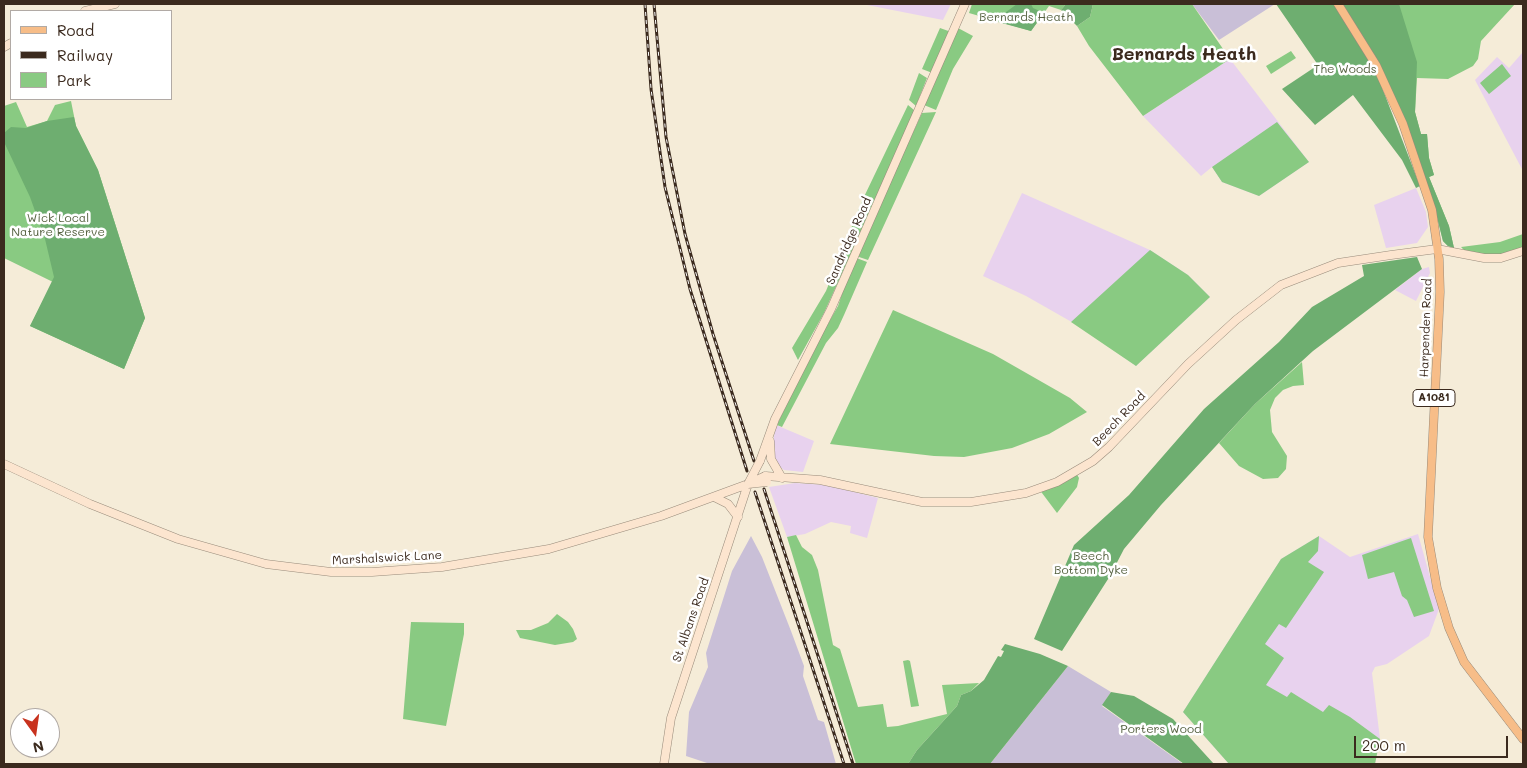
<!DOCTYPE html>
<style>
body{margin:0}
#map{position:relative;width:1527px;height:768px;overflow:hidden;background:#f5ecd8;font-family:Mali,sans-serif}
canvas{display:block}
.frame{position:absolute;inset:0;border:5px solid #3b2a1e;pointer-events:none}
.legend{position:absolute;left:10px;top:10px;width:162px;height:90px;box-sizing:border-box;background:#fff;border:1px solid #b1aaa5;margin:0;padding:6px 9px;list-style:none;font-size:15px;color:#3b2a1e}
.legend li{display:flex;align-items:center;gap:10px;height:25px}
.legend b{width:25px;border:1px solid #b1aaa5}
.north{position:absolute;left:10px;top:708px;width:50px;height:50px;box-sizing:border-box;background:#fff;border:1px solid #b1aaa5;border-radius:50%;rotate:166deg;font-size:14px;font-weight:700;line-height:20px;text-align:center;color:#3b2a1e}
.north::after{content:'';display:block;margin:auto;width:18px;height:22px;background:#c8321e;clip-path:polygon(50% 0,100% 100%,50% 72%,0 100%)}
.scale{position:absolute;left:1354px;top:736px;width:154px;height:22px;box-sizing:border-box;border:2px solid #3b2a1e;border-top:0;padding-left:6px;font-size:15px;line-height:18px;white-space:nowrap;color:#3b2a1e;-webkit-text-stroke:4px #fff;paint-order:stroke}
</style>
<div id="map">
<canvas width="1527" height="768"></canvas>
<div class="frame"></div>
<ul class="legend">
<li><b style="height:6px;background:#f7bd88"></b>Road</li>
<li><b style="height:6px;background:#3b2a1e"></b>Railway</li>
<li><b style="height:14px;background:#89ca82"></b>Park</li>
</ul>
<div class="north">N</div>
<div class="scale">200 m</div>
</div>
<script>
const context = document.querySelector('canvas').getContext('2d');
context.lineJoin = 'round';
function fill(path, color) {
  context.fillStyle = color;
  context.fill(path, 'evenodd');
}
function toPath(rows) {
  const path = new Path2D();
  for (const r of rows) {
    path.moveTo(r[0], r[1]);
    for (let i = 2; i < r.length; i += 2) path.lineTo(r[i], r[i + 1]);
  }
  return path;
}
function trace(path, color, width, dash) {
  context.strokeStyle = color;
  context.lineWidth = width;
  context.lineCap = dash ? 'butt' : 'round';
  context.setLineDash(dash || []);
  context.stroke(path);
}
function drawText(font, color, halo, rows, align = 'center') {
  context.font = font + ' Mali,sans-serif';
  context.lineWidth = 5;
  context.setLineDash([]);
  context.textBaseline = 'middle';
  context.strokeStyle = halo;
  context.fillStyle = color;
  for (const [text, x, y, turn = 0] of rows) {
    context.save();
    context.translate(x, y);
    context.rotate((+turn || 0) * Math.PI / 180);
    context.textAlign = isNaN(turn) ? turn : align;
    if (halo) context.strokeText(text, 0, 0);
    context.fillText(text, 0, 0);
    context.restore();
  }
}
const built = toPath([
 [862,4,951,4,943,20],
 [1523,52,1523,171,1475,80,1497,57,1509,68],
 [1230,59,1309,162,1259,196,1222,182,1212,167,1201,176,1143,116],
 [1416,188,1426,212,1428,227,1417,243,1386,248,1374,205],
 [1022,193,1150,250,1188,275,1210,297,1136,366,1084,329,1026,296,983,276],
 [1429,267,1430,273,1416,301,1395,290,1422,269],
 [776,425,814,441,803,472,784,470,775,463,772,447],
 [795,483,827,485,878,498,867,538,850,533,851,526,831,522,805,534,787,537,769,487],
 [1418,534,1439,609,1429,636,1387,664,1375,667,1372,673,1380,739,1375,764,1229,764,1183,712,1281,559,1319,536,1350,557]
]);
const industrial = toPath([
 [1192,4,1275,4,1219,40],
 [751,536,762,557,791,631,804,666,803,676,818,720,824,722,836,764,710,764,686,756,689,712,708,667,706,653,732,571],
 [1068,666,1111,692,1102,706,1183,764,990,764]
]);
const green = toPath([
 [972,4,1066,4,1061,10,1049,6,1031,31,969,13],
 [1093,4,1192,4,1230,59,1143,116,1089,46,1077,26,1090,17],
 [1342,4,1515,4,1481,41,1478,59,1473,66,1448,79,1417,78,1415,112,1421,134,1427,134,1429,158,1434,175,1429,177,1449,226,1454,248,1448,246,1443,241,1434,205,1375,57],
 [940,28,954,33,935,74,922,69],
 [958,28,973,36,953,69,936,110,924,105],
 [1291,51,1296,58,1271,74,1266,66],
 [1502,64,1511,76,1489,94,1480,83],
 [919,73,927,78,916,106,909,100],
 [71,101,76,126,98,170,145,318,124,369,30,326,53,282,4,258,4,106,16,102,27,127,47,121,55,105],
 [908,105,914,110,909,126,824,313,798,360,792,348,826,291,862,201],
 [936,112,868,260,856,256,922,113],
 [1277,122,1309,162,1259,196,1222,182,1212,167],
 [1523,234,1523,248,1499,256,1478,254,1464,250,1461,247,1500,242],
 [1150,250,1188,275,1210,297,1136,366,1071,322],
 [854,257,867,262,844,315,838,328,826,343,782,427,777,425,804,366,838,306],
 [893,310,993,354,1070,398,1087,412,1049,434,1012,448,964,457,934,456,830,444],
 [1302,362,1304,385,1293,386,1283,390,1275,398,1270,410,1272,432,1287,456,1286,469,1278,478,1263,479,1239,466,1219,443,1255,404],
 [1075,471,1079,478,1077,487,1057,513,1039,489],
 [796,535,802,547,812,555,818,570,833,645,840,649,858,707,883,704,887,727,898,726,947,714,942,685,979,683,971,691,961,695,957,706,917,750,908,764,856,764,787,537],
 [1319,536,1318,551,1308,562,1324,572,1286,628,1279,624,1265,644,1284,658,1266,685,1287,697,1291,692,1323,712,1329,705,1350,717,1380,739,1375,764,1229,764,1183,712,1281,559],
 [1411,538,1434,611,1414,617,1407,600,1402,596,1394,572,1368,579,1362,555],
 [557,614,568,622,573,629,577,639,573,642,555,645,520,638,516,630,531,630,548,623],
 [411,622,464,623,464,634,446,726,403,719],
 [908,660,910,661,919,706,911,707,903,661]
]);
const forest = toPath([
 [1017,4,1031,4,1033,8,1044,13,1031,31,998,22,1002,15],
 [1066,4,1093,4,1090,17,1077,26,1061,10],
 [1276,4,1336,4,1378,77,1420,186,1416,188,1402,160,1353,95,1315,125,1282,89,1318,65],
 [1342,4,1399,4,1417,62,1415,112,1421,134,1427,134,1429,158,1434,175,1429,177,1449,226,1454,248,1448,246,1443,241,1434,205,1375,57],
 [74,117,76,126,98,170,145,318,124,369,30,326,54,277,45,239,30,197,4,142,4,133,11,127,26,128,47,121],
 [1417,257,1422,269,1313,351,1255,404,1161,505,1124,549,1110,576,1062,651,1034,639,1074,545,1129,495,1204,409,1279,342,1312,307,1364,276,1362,265],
 [1005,644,1040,654,1068,666,990,764,908,764,917,750,957,706,961,695,971,691,984,680,998,656,1001,657,1004,651,1001,650],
 [1111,692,1134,696,1173,719,1214,764,1184,764,1102,705]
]);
const secondary = toPath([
 [85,11,115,4],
 [4,47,11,43],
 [770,441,771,459,782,478],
 [760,461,775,419,831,309,965,4],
 [4,464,90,504,178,539,266,564,331,572,372,572,442,567,549,549,661,516,748,484],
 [765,476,820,480,922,502,971,502,1026,493,1057,482,1093,461,1109,447,1188,364,1236,320,1281,285,1338,263,1391,255,1437,249,1484,258,1501,258,1523,251],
 [716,498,728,504,738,517],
 [664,764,671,718,748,484]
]);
const primary = toPath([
 [1338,4,1376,65,1403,124,1432,210,1439,259,1440,292,1428,537,1437,588,1449,628,1464,662,1523,739]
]);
const rail = toPath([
 [645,4,651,89,665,187,690,289,747,471],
 [654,4,666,137,685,234,713,334,754,461],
 [764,489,853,764],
 [755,492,844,764]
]);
const secondaryBridge = toPath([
 [750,483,765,476],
 [748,484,760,461],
 [748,484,767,482]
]);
const shields = [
 [1434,398,42]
];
const shieldNames = [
 ["A1081",1434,398]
];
const parkNames = [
 ["Bernards Heath",1026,17],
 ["The Woods",1345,69],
 ["Wick Local",58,218],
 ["Nature Reserve",58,232],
 ["Beech",1091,556],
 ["Bottom Dyke",1091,570],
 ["Porters Wood",1161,729]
];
const streetNames = [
 ["Sandridge Road",849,241,-66],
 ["Harpenden Road",1426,328,-88],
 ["Beech Road",1119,419,-46],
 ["Marshalswick Lane",387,558,-3],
 ["St Albans Road",691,620,-71]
];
const districtNames = [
 ["Bernards Heath",1184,54]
];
fill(built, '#e8d2ee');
fill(industrial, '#c9bfd7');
fill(green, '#89ca82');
fill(forest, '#6eae70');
trace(secondary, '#988b7b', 9);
trace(primary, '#988b7b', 9);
trace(secondary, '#fce5cf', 8);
trace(primary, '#f7bd88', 8);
trace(rail, '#3b2a1e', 3);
trace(rail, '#fff', 1, [4]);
trace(secondaryBridge, '#988b7b', 9, []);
trace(secondaryBridge, '#fce5cf', 8);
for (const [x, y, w] of shields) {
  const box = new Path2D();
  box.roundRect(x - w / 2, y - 8.5, w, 17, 4);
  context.fillStyle = '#fff';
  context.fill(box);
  trace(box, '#3b2a1e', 1);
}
drawText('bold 11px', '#3b2a1e', null, shieldNames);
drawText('12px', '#566241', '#fff', parkNames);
drawText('12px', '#3b2a1e', '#fff', streetNames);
drawText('bold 18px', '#3b2a1e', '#fff', districtNames);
</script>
